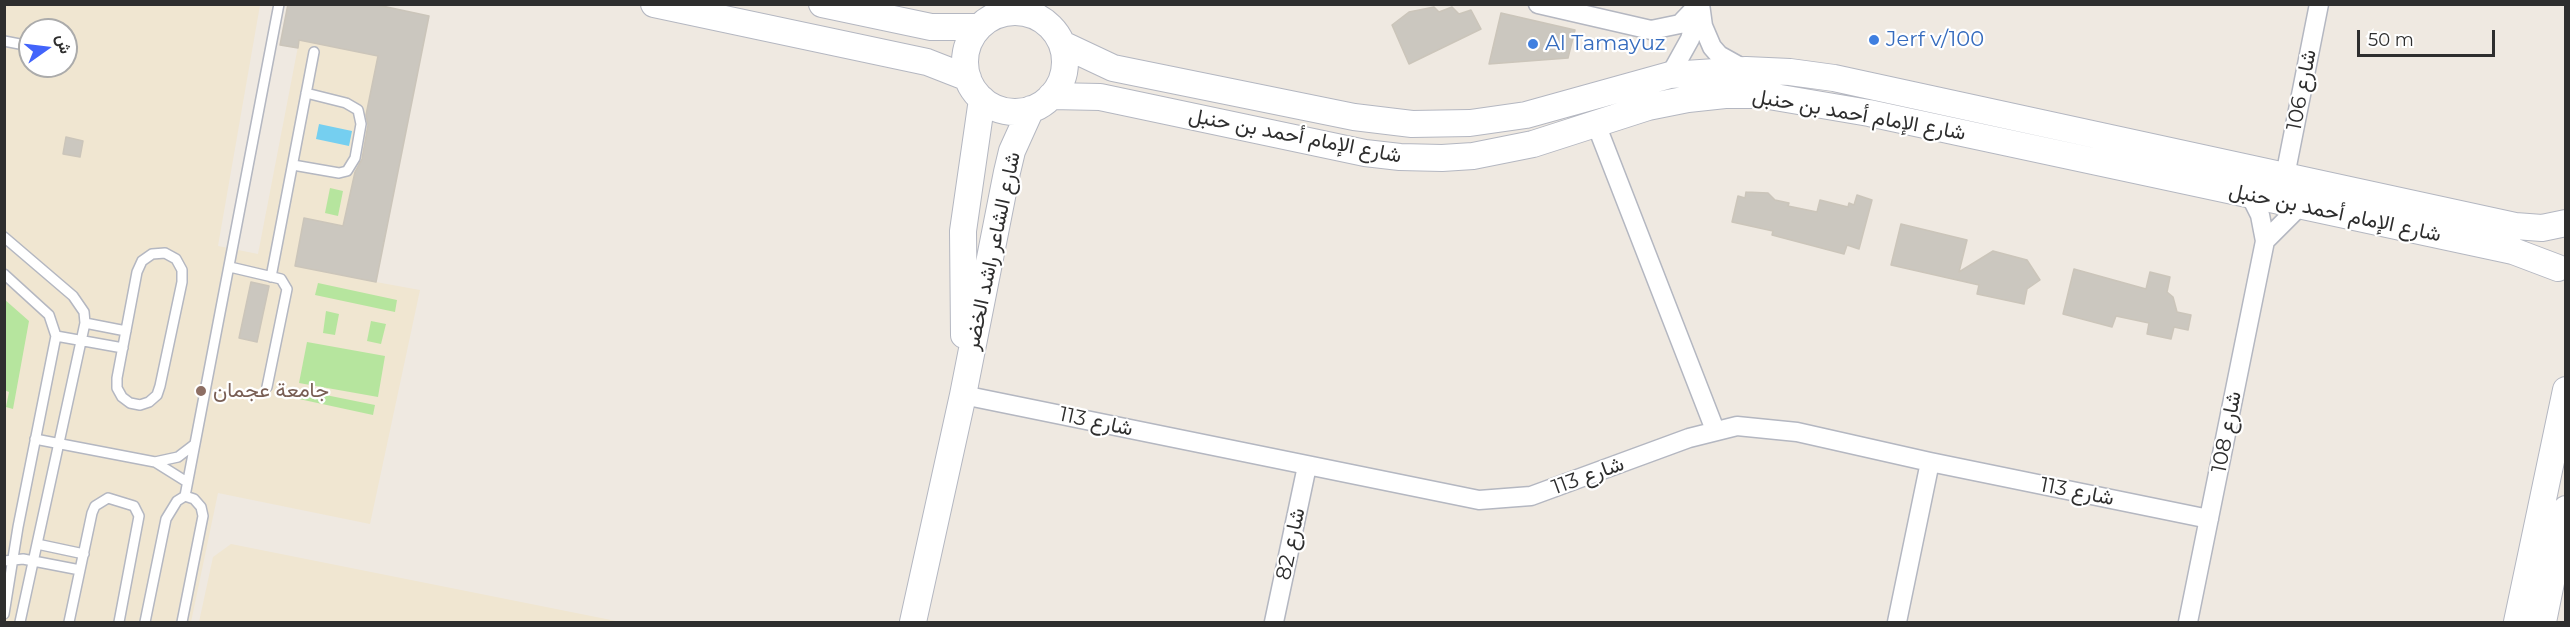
<!DOCTYPE html>
<meta charset="utf-8">
<style>
body{margin:0}
#map{position:relative;width:2570px;height:627px;overflow:hidden;background:#efe9e1;font-family:Montserrat,Vazirmatn,sans-serif}
canvas{display:block}
.frame{position:absolute;inset:0;border:6px solid #2e2e2e;pointer-events:none}
.north{position:absolute;left:18px;top:18px;width:60px;height:60px;box-sizing:border-box;background:#fff;border:2px solid #ababab;border-radius:50%;rotate:76deg;font-size:16px;font-weight:700;line-height:24px;text-align:center;color:#2e2e2e}
.north::after{content:'';display:block;margin:auto;width:21px;height:27px;background:#4264fb;clip-path:polygon(50% 0,100% 100%,50% 72%,0 100%)}
.scale{position:absolute;left:2357px;top:30px;width:138px;height:27px;box-sizing:border-box;border:3px solid #2e2e2e;border-top:0;padding-left:8px;font-size:18px;line-height:21px;white-space:nowrap;color:#2e2e2e;-webkit-text-stroke:4px #fff;paint-order:stroke}
</style>
<div id="map">
<canvas width="2570" height="627"></canvas>
<div class="frame"></div>
<div class="north">ش</div>
<div class="scale">50 m</div>
</div>
<script>
const context = document.querySelector('canvas').getContext('2d');
context.lineJoin = 'round';
function fill(path, color) {
  context.fillStyle = color;
  context.fill(path, 'evenodd');
}
function toPath(rows) {
  const path = new Path2D();
  for (const r of rows) {
    if (r.length === 3) {
      path.moveTo(r[0] + r[2], r[1]);
      path.arc(r[0], r[1], r[2], 0, 2 * Math.PI);
      continue;
    }
    path.moveTo(r[0], r[1]);
    for (let i = 2; i < r.length; i += 2) path.lineTo(r[i], r[i + 1]);
  }
  return path;
}
function trace(path, color, width, dash) {
  context.strokeStyle = color;
  context.lineWidth = width;
  context.lineCap = dash ? 'butt' : 'round';
  context.setLineDash(dash || []);
  context.stroke(path);
}
function drawText(font, color, halo, rows, align = 'center') {
  context.font = font + ' Montserrat,Vazirmatn,sans-serif';
  context.lineWidth = 4.5;
  context.setLineDash([]);
  context.textBaseline = 'middle';
  context.strokeStyle = halo;
  context.fillStyle = color;
  for (const [text, x, y, turn = 0] of rows) {
    context.save();
    context.translate(x, y);
    context.rotate((+turn || 0) * Math.PI / 180);
    context.textAlign = isNaN(turn) ? turn : align;
    if (halo) context.strokeText(text, 0, 0);
    context.fillText(text, 0, 0);
    context.restore();
  }
}
const education = toPath([
 [4,5,260,5,218,246,258,254,306,5,429,16,376,282,420,290,370,524,218,493,191,622,5,622],
 [30,30,66,30,66,66,30,66],
 [231,544,621,622,199,622,213,557]
]);
const green = toPath([
 [330,188,343,191,338,216,325,213],
 [318,283,397,300,395,312,315,295],
 [4,299,29,321,13,409,6,407,9,392,4,390],
 [326,311,339,314,335,335,323,333],
 [371,321,386,324,381,344,367,341],
 [307,342,385,356,378,397,299,383],
 [301,390,375,405,373,415,299,399]
]);
const water = toPath([
 [319,124,352,131,349,146,316,139]
]);
const building = toPath([
 [288,4,373,4,429,16,376,282,295,266,304,218,343,226,355,172,362,159,368,125,366,115,378,56,299,40,298,48,280,45,288,4],
 [1434,7,1439,12,1452,7,1459,14,1471,10,1481,29,1409,64,1392,25,1409,12,1434,7],
 [1501,13,1575,30,1568,58,1489,64,1501,13],
 [66,137,83,141,80,157,63,154,66,137],
 [1746,192,1768,193,1775,200,1789,203,1788,206,1817,212,1820,200,1848,207,1849,203,1854,205,1857,195,1872,200,1859,249,1847,245,1844,254,1772,235,1773,231,1732,222,1738,196,1745,198,1746,192],
 [1901,224,1967,240,1959,272,1993,251,2027,260,2040,280,2027,289,2024,304,1977,294,1979,285,1891,265,1901,224],
 [2074,269,2146,289,2150,272,2170,277,2167,292,2173,297,2177,312,2191,315,2188,330,2174,327,2171,339,2147,334,2149,323,2116,316,2112,327,2063,314,2074,269],
 [251,282,269,286,257,342,239,338,251,282]
]);
const lane = toPath([
 [4,41,30,46],
 [293,165,339,173,347,171,355,158,361,124,358,110,346,103,306,93],
 [4,237,73,296,84,312,85,323,20,622],
 [165,253,176,259,182,270,182,282,160,386,157,395,149,402,140,405,130,403,122,397,117,388,117,378,137,272,142,261,152,254,165,253],
 [230,267,281,279,287,289,267,387],
 [4,274,49,315,56,336,18,527,4,614],
 [271,277,314,52],
 [85,323,126,331],
 [56,336,123,348],
 [35,439,155,462,187,482],
 [155,462,178,457,195,444],
 [185,496,279,4],
 [37,544,84,554],
 [4,561,23,559,80,570],
 [69,622,92,513,95,506,108,498,134,506,139,516,119,622],
 [145,622,166,519,177,501,185,496,194,499,201,507,203,516,182,622]
]);
const street = toPath([
 [1538,4,1651,30,1680,24,1699,4],
 [1700,4,1703,26,1712,47,1719,55,1746,70],
 [1670,75,1690,39,1699,9],
 [1596,124,1715,430],
 [2285,176,2319,4],
 [2265,241,2300,206],
 [963,395,1479,500,1531,496,1689,438,1737,426,1797,432,1930,462,2209,519],
 [1274,622,1307,466],
 [1897,622,1930,462],
 [2188,622,2265,241,2260,215,2250,195]
]);
const secondary = toPath([
 [654,4,927,62,968,78],
 [822,4,931,27,979,27],
 [1015,62,50],
 [1062,44,1113,68,1354,117,1412,124,1470,123,1526,115,1670,75,1746,70,1790,72,1834,78,2515,226,2542,228,2566,223],
 [1051,96,1100,97,1365,153,1400,157,1442,158,1473,156,1533,144,1648,107,1688,99,1725,95,1763,95,1869,113,2513,251,2558,268],
 [964,335,963,231,982,99],
 [913,622,963,395,1007,172,1012,151,1031,109],
 [2517,622,2566,390],
 [2543,622,2566,509]
]);
const markers = [
 [1874,40,6,"#3f7fe0"],
 [1533,44,6,"#3f7fe0"],
 [201,391,6,"#8d6e63"]
];
const shopNames = [
 ["Jerf v/100",1886,40],
 ["Al Tamayuz",1545,44]
];
const streetNames = [
 ["شارع 106",2302,90,-79],
 ["شارع الإمام أحمد بن حنبل",1859,115,10],
 ["شارع الإمام أحمد بن حنبل",1295,136,11],
 ["شارع الإمام أحمد بن حنبل",2335,213,12],
 ["شارع الشاعر راشد الخضر",993,251,-78],
 ["شارع 113",1096,422,12],
 ["شارع 108",2227,432,-79],
 ["شارع 113",1588,476,-20],
 ["شارع 113",2077,492,11],
 ["شارع 82",1291,544,-78]
];
const educationNames = [
 ["جامعة عجمان",213,391]
];
fill(education, '#f0e6d1');
fill(green, '#b6e59e');
fill(water, '#75cff0');
fill(building, '#cbc7bf');
trace(building, '#cbc5ba', 1.5);
trace(lane, '#b4b7c1', 12);
trace(street, '#b4b7c1', 21);
trace(secondary, '#b4b7c1', 28);
trace(lane, '#fff', 9);
trace(street, '#fff', 18);
trace(secondary, '#fff', 26);
for (const [x, y, r, color] of markers) {
  const dot = new Path2D();
  dot.arc(x, y, r, 0, 2 * Math.PI);
  context.fillStyle = color;
  context.fill(dot);
  trace(dot, '#fff', 2);
}
drawText('21px', '#366cbe', '#fff', shopNames, 'left');
drawText('21px', '#2e2e2e', '#fff', streetNames);
drawText('21px', '#785e54', '#fff', educationNames, 'left');
</script>
